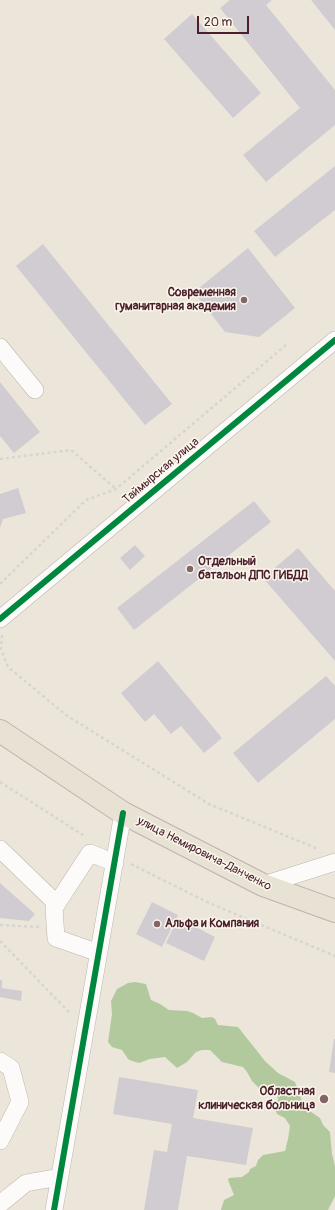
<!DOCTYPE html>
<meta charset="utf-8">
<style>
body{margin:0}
#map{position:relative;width:335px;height:1210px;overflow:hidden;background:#ece6da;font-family:Pangolin,sans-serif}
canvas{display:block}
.scale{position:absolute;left:197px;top:16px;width:52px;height:18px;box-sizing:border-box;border:2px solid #4a1f2b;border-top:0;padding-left:5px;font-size:12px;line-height:14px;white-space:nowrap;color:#4a1f2b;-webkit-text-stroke:3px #fbf7ec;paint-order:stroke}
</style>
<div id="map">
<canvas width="335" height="1210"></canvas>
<div class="scale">20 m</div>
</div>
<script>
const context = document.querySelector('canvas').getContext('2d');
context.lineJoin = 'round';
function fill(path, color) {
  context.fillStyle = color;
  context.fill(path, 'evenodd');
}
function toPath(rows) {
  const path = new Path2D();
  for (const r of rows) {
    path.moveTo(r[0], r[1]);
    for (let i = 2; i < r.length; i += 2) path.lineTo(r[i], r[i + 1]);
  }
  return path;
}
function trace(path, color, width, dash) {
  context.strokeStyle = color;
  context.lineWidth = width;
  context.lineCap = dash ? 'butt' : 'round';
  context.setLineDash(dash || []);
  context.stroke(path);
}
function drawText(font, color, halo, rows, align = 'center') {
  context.font = font + ' Pangolin,sans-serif';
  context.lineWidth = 3;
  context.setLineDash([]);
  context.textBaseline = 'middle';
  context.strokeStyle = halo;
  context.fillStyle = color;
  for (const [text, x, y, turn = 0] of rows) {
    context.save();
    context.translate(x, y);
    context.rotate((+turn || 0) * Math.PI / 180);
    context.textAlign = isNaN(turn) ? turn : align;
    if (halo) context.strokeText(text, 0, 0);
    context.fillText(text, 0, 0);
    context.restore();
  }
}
const forest = toPath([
 [135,982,146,984,151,1000,160,1004,169,1010,187,1011,193,1013,202,1018,212,1017,215,1019,218,1025,238,1027,265,1061,278,1073,295,1082,304,1107,320,1118,323,1125,330,1132,332,1154,335,1166,335,1196,328,1210,221,1210,224,1200,234,1195,228,1180,229,1178,242,1177,249,1172,250,1169,256,1166,258,1160,263,1155,285,1151,288,1139,290,1126,285,1118,277,1114,276,1111,278,1098,275,1092,259,1088,252,1081,247,1072,243,1067,222,1062,210,1050,202,1050,196,1052,187,1062,177,1068,165,1057,150,1059,139,1063,132,1061,128,1059,122,1050,112,1047,108,1042,112,1014,111,1001,117,989,128,983]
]);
const building = toPath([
 [230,0,272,0,266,5,335,90,335,125,266,182,243,155,300,108,220,8],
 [311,0,335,0,335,30],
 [192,14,261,93,233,118,164,39],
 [335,166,335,210,275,257,254,231],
 [43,244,172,404,145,425,16,266],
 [248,248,295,308,259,337,225,332,194,292],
 [0,382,40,432,14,453,0,436],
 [18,488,26,513,3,519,0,528,0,494],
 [254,501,271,522,134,630,117,608],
 [135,545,145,556,130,570,120,558],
 [298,548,335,591,335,661,263,578],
 [158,661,222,738,204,753,181,726,171,734,154,714,145,722,121,693],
 [326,676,335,686,335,719,258,783,233,753],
 [0,883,35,914,29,921,0,918],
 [152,902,178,915,162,947,136,934],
 [178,918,215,937,204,961,166,943],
 [0,980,2,980,2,988,22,991,21,1001,0,997],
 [334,1039,335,1039,335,1073,329,1072],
 [119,1077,198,1090,193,1118,253,1128,246,1165,187,1156,178,1210,144,1210,154,1150,167,1152,172,1124,113,1114]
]);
const path = toPath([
 [0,459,71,450,116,489],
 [0,584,86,500,116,489,286,345],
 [2,635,1,649,8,667,66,715,209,804,318,849],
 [0,782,86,837],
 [131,864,207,902,335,956],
 [0,925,39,927],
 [0,941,71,1014]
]);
const minor = toPath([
 [0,347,35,390],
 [0,619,335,340],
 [0,849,57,904],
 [263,885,335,862],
 [99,953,56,938,54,908,90,853,115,863],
 [0,1061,11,1068,20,1102,0,1141],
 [0,1204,26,1183,60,1177],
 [54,1210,123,813]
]);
const major = toPath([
 [0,731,123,813,263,885,335,911]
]);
const cycleway = toPath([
 [0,619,335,340],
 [54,1210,123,813]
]);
const markers = [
 [244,300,4,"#836568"],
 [190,569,4,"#836568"],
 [157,924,4,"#836568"],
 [324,1099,5,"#836568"]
];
const poiNames = [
 ["Современная",236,293],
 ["гуманитарная академия",236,307],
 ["Отдельный",198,562,"left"],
 ["батальон ДПС ГИБДД",198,576,"left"],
 ["Альфа и Компания",165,924,"left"],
 ["Областная",315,1092],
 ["клиническая больница",315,1106]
];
const streetNames = [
 ["Таймырская улица",161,471,-40],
 ["улица Немировича-Данченко",204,854,27]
];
fill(forest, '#b2c99e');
fill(building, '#d0ccd2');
trace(minor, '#bcb4ad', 18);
trace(major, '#bcb4ad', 24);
trace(path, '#d8d4d2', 2.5, [3, 3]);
trace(minor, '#fcfbf9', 17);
trace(major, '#e8e2d5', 22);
trace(cycleway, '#00873e', 6);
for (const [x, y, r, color] of markers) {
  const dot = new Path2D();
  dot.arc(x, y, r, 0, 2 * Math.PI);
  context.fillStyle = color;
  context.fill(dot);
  trace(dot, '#fbf7ec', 1.5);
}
drawText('bold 12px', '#4a1f2b', '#fbf7ec', poiNames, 'right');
drawText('12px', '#4a1f2b', '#fbf7ec', streetNames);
</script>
